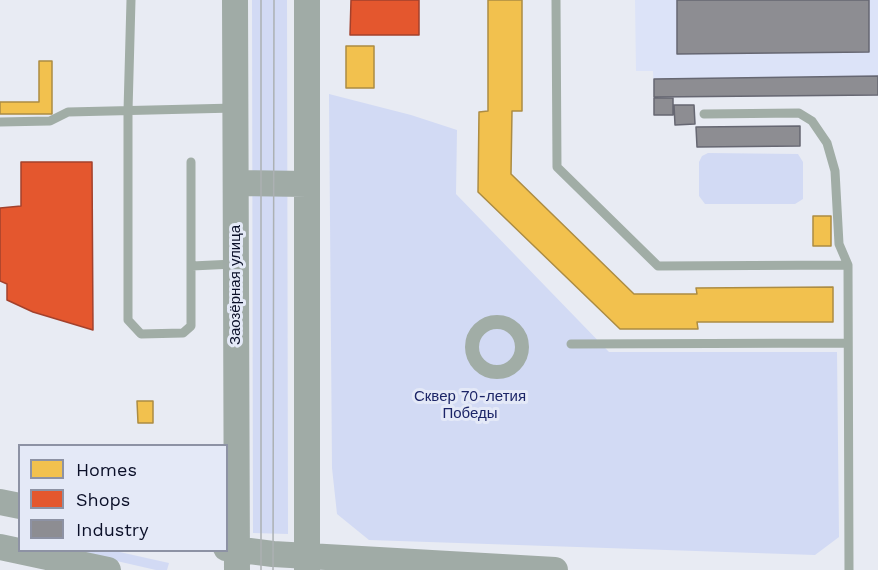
<!DOCTYPE html>
<meta charset="utf-8">
<style>
body{margin:0}
#map{position:relative;width:878px;height:570px;overflow:hidden;background:#e8ebf3;font-family:"Work Sans",sans-serif}
canvas{display:block}
.legend{position:absolute;left:18px;top:444px;width:210px;height:108px;box-sizing:border-box;background:#e4e9f7;border:2px solid #8d92a4;margin:0;padding:8px 10px;list-style:none;font-size:18px;color:#0a0f28}
.legend li{display:flex;align-items:center;gap:12px;height:30px}
.legend b{width:30px;border:2px solid #8d92a4}
</style>
<div id="map">
<canvas width="878" height="570"></canvas>
<ul class="legend">
<li><b style="height:16px;background:#f2c14e"></b>Homes</li>
<li><b style="height:16px;background:#e4572e"></b>Shops</li>
<li><b style="height:16px;background:#8d8d92"></b>Industry</li>
</ul>
</div>
<script>
const context = document.querySelector('canvas').getContext('2d');
context.lineJoin = 'round';
function fill(path, color) {
  context.fillStyle = color;
  context.fill(path, 'evenodd');
}
function toPath(rows) {
  const path = new Path2D();
  for (const r of rows) {
    if (r.length === 3) {
      path.moveTo(r[0] + r[2], r[1]);
      path.arc(r[0], r[1], r[2], 0, 2 * Math.PI);
      continue;
    }
    path.moveTo(r[0], r[1]);
    for (let i = 2; i < r.length; i += 2) path.lineTo(r[i], r[i + 1]);
  }
  return path;
}
function trace(path, color, width, dash) {
  context.strokeStyle = color;
  context.lineWidth = width;
  context.lineCap = dash ? 'butt' : 'round';
  context.setLineDash(dash || []);
  context.stroke(path);
}
function drawText(font, color, halo, rows, align = 'center') {
  context.font = font + ' "Work Sans",sans-serif';
  context.lineWidth = 6;
  context.setLineDash([]);
  context.textBaseline = 'middle';
  context.strokeStyle = halo;
  context.fillStyle = color;
  for (const [text, x, y, turn = 0] of rows) {
    context.save();
    context.translate(x, y);
    context.rotate((+turn || 0) * Math.PI / 180);
    context.textAlign = isNaN(turn) ? turn : align;
    if (halo) context.strokeText(text, 0, 0);
    context.fillText(text, 0, 0);
    context.restore();
  }
}
const built = toPath([
 [635,0,878,0,878,95,654,97,653,71,636,71]
]);
const green = toPath([
 [252,0,287,0,288,534,253,533],
 [329,94,411,115,457,130,456,194,609,352,837,352,839,537,815,555,369,540,337,514,332,468],
 [708,153,798,154,803,162,803,199,795,204,705,204,699,196,699,162,702,156],
 [73,551,115,551,169,563,167,570,156,570]
]);
const homes = toPath([
 [488,0,522,0,522,111,512,111,511,174,634,294,697,294,696,288,833,287,833,322,697,322,698,329,620,329,478,192,479,112,488,111,488,0],
 [346,46,374,46,374,88,346,88,346,46],
 [39,61,52,61,52,114,0,114,0,102,39,102,39,61],
 [813,216,831,216,831,246,813,246,813,216],
 [137,401,153,401,153,423,138,423,137,401]
]);
const shops = toPath([
 [351,0,419,0,419,35,350,35,351,0],
 [21,162,92,162,93,330,33,312,7,300,7,284,0,281,0,208,21,206,21,162]
]);
const industry = toPath([
 [677,0,869,0,869,52,677,54,677,0],
 [878,76,878,95,654,97,654,79,878,76],
 [654,98,673,98,673,115,654,115,654,98],
 [674,105,694,105,695,124,675,125,674,105],
 [800,126,800,146,697,147,696,127,800,126]
]);
const service = toPath([
 [131,0,128,111,128,320,141,334,183,333,191,326,191,162],
 [556,0,557,167,658,266,848,265,849,570],
 [704,114,799,113,812,121,827,143,835,171,839,244,848,265],
 [0,122,50,121,68,112,235,108],
 [192,266,234,264],
 [571,344,848,343]
]);
const pedestrian = toPath([
 [497,347,25]
]);
const secondary = toPath([
 [235,0,237,570],
 [307,0,307,570],
 [237,183,307,184],
 [0,502,20,506],
 [0,547,108,570],
 [226,548,273,554,555,570]
]);
const tram = toPath([
 [261,0,261,570],
 [273,570,274,0]
]);
const streetNames = [
 ["Заозёрная улица",236,285,-90]
];
const parkNames = [
 ["Сквер 70-летия",470,397],
 ["Победы",470,414]
];
fill(built, '#dce3f8');
fill(green, '#d2daf4');
fill(homes, '#f2c14e');
trace(homes, '#ac8c43', 1.5);
fill(shops, '#e4572e');
trace(shops, '#a3412c', 1.5);
fill(industry, '#8d8d92');
trace(industry, '#666772', 1.5);
trace(service, '#a1ada6', 9);
trace(pedestrian, '#a1ada6', 14);
trace(secondary, '#a0aba6', 26);
trace(tram, '#acb1b3', 1.5);
drawText('15px', '#0a0f28', '#e4e9f7', streetNames);
drawText('15px', '#1c2567', '#e4e9f7', parkNames);
</script>
